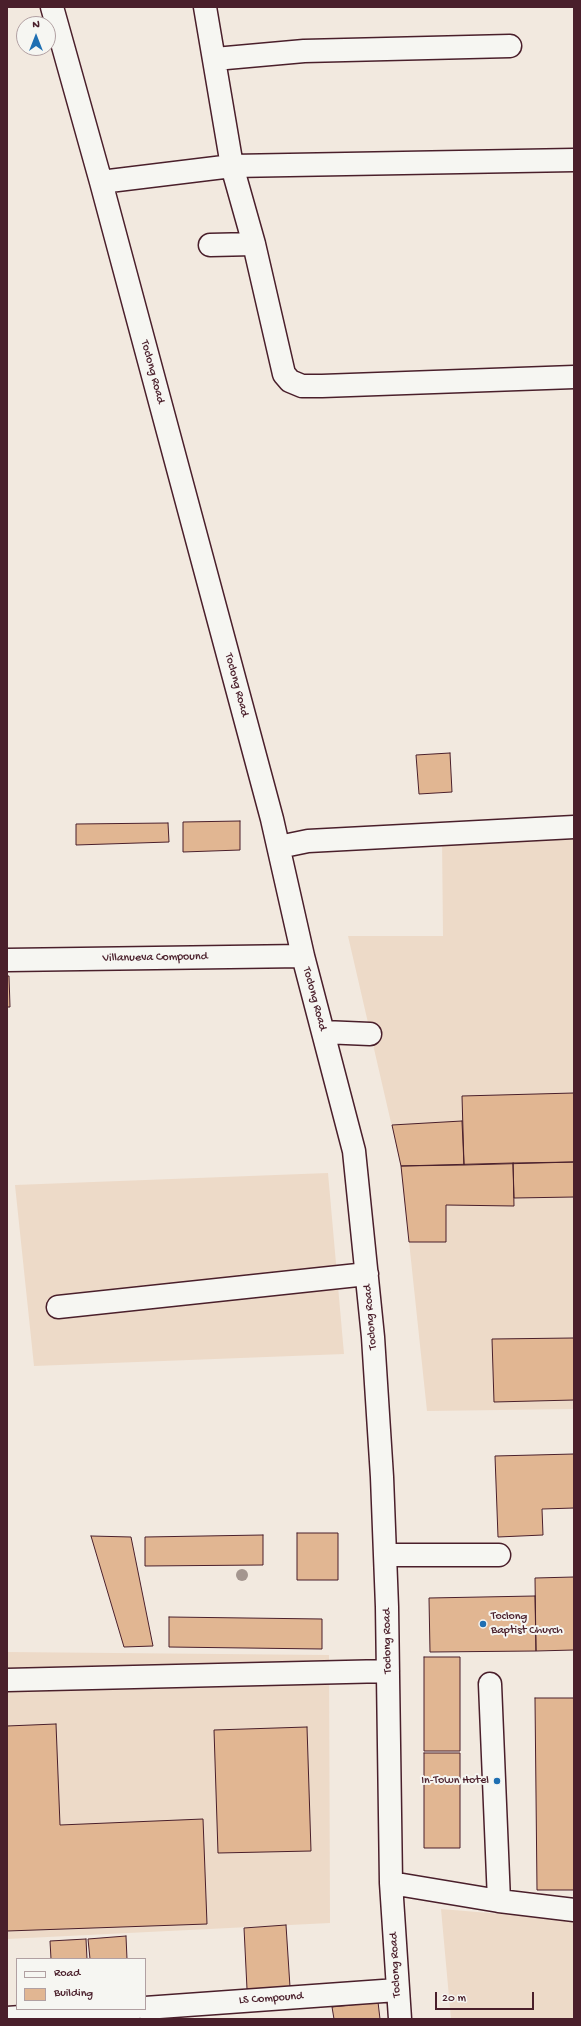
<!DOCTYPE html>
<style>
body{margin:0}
#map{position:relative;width:581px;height:2026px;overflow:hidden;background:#f2e9df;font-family:"Gochi Hand",sans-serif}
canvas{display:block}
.frame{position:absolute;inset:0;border:8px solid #4a1f2b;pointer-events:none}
.legend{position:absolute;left:16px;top:1958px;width:130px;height:52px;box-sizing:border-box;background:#f6f6f2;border:1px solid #b1a0a2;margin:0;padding:5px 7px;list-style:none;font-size:12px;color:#4a1f2b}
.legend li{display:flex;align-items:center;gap:8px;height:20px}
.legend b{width:20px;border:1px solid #b1a0a2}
.north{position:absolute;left:16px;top:16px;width:40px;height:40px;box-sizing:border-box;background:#f6f6f2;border:1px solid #b1a0a2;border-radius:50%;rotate:0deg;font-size:11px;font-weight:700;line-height:16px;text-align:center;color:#4a1f2b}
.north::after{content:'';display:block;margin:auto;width:14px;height:18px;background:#1f6fb2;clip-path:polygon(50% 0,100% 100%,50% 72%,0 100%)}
.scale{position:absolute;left:435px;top:1992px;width:99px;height:18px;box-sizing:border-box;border:2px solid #4a1f2b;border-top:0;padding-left:5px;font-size:12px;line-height:14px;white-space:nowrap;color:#4a1f2b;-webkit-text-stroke:3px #f6f6f2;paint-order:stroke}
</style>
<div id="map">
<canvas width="581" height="2026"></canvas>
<div class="frame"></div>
<ul class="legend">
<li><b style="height:5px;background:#f6f6f2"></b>Road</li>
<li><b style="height:11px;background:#e1b692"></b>Building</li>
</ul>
<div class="north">N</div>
<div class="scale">20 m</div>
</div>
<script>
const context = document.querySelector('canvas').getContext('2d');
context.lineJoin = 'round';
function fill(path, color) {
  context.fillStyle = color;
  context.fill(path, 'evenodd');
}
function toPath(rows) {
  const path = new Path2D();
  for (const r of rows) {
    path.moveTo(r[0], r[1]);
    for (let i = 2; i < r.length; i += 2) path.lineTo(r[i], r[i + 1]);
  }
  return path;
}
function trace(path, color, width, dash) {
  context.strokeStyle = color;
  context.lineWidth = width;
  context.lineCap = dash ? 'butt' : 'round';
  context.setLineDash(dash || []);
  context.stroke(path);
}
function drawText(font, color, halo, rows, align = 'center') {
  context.font = font + ' "Gochi Hand",sans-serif';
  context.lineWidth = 4;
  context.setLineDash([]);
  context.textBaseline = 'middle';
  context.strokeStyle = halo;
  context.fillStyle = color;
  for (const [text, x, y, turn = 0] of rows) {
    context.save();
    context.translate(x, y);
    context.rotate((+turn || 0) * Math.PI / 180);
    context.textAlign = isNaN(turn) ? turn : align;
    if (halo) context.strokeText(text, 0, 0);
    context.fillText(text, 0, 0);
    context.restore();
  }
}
const built = toPath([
 [574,834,574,1409,427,1411,401,1166,348,936,443,936,442,837],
 [328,1173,344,1354,34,1366,15,1185],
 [7,1652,329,1655,330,1923,7,1939],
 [441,1909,574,1920,574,2019,451,2019]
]);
const building = toPath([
 [450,753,452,792,419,794,416,755,450,753],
 [240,821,240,850,183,852,183,822,240,821],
 [168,823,169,842,76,845,76,824,168,823],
 [7,976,9,976,10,1007,7,1007,7,976],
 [574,1093,574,1162,464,1165,462,1096,574,1093],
 [462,1121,464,1165,401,1166,392,1125,462,1121],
 [574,1162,574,1197,514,1198,513,1163,574,1162],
 [513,1163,514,1206,446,1205,446,1242,409,1242,401,1166,513,1163],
 [574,1338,574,1400,494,1402,492,1339,574,1338],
 [574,1454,574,1508,542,1509,543,1535,498,1537,495,1456,574,1454],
 [297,1533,338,1533,338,1580,297,1580,297,1533],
 [263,1535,263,1565,145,1566,145,1537,263,1535],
 [91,1536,131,1537,153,1646,124,1647,91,1536],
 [574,1577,574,1650,536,1651,535,1578,574,1577],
 [535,1596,536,1651,430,1652,429,1598,535,1596],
 [169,1617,322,1619,322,1649,169,1647,169,1617],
 [424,1657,460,1657,460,1751,424,1751,424,1657],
 [535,1698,574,1698,574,1890,537,1890,535,1698],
 [56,1724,60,1825,203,1819,207,1924,7,1931,7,1726,56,1724],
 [307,1727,311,1851,218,1853,214,1730,307,1727],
 [424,1753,460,1753,460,1848,424,1848,424,1753],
 [286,1925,290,1987,247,1989,244,1928,286,1925],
 [126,1936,127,1959,90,1959,88,1939,126,1936],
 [86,1939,87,1959,51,1959,50,1941,86,1939],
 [378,2002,380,2019,334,2019,332,2007,378,2002]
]);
const minor = toPath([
 [52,7,101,182,272,819,303,956,354,1151,373,1337,382,1477,387,1607,391,1883,400,2019],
 [205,7,232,166,254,244,284,374,290,381,302,386,322,386,574,377],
 [215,59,304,51,510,46],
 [101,182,232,166,574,160],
 [210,245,254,244],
 [279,847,308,841,574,827],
 [7,960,303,956],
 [323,1032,370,1034],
 [58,1307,367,1274],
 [385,1555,499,1555],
 [7,1680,388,1671],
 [391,1883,499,1901,490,1684],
 [499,1901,574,1910],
 [145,2008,397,1990],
 [7,2018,133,2009]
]);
const trees = [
 [242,1575]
];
const markers = [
 [483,1624,4,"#1f6fb2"],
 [497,1781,4,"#1f6fb2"]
];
const streetNames = [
 ["Toclong Road",152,372,75],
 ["Toclong Road",236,685,75],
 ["Villanueva Compound",155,958,-1],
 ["Toclong Road",314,999,75],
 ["Toclong Road",371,1317,-95],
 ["Toclong Road",388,1641,-91],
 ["Toclong Road",396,1965,-93],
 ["LS Compound",271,1999,-4]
];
const poiNames = [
 ["Toclong",491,1617],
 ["Baptist Church",491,1631],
 ["In-Town Hotel",489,1781,"right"]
];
fill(built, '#eddac8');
fill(building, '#e1b692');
trace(building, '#4a1f2b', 1);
trace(minor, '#4a1f2b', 25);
trace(minor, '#f6f6f2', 22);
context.fillStyle = '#a4968f';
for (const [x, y] of trees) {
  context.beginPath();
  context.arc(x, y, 6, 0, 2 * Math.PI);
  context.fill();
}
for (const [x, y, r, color] of markers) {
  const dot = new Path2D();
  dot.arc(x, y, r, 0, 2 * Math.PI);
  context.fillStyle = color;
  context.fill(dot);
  trace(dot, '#f6f6f2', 1.5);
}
drawText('12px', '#4a1f2b', '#f6f6f2', streetNames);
drawText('12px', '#4a1f2b', '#f6f6f2', poiNames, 'left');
</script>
